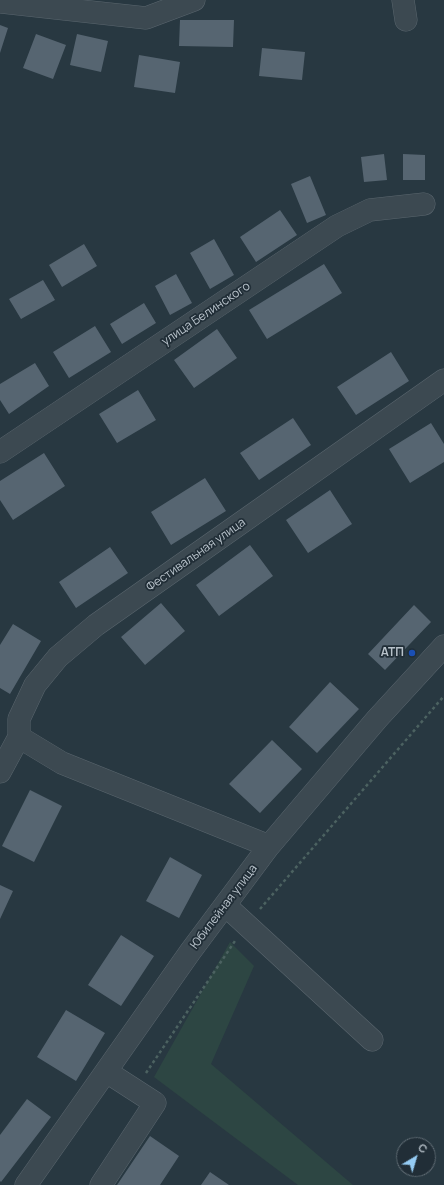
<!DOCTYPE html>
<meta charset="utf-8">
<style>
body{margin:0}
#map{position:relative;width:444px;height:1185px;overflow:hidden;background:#283841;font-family:Manrope,sans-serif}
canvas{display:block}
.north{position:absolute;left:396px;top:1137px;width:40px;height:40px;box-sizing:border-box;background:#212e37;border:1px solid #5e6a72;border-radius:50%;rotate:38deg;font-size:11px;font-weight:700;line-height:16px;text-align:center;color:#b9c3cb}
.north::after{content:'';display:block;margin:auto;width:14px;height:18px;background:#95ccf4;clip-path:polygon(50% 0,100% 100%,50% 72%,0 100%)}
</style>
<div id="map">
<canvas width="444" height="1185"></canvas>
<div class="north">С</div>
</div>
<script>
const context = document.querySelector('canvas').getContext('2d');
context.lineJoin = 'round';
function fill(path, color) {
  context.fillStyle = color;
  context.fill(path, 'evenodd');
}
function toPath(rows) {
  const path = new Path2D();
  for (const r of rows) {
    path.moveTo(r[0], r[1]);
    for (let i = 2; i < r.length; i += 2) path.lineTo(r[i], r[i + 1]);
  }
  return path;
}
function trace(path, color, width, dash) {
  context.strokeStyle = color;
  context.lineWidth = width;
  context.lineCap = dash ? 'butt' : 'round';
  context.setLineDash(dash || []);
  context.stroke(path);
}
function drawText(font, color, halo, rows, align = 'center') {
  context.font = font + ' Manrope,sans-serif';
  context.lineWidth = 3.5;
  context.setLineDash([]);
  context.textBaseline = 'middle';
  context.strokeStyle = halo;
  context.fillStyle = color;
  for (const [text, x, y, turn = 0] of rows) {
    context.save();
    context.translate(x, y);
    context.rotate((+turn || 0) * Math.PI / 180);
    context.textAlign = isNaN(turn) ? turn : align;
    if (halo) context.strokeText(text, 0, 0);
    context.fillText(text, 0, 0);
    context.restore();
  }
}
const green = toPath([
 [230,942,254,966,211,1064,353,1185,298,1185,154,1077]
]);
const building = toPath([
 [180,20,234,20,233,47,179,46],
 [0,25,8,28,0,53],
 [36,34,66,45,53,79,23,68],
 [77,34,108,41,101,72,70,65],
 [262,48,305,52,302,80,259,76],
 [139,55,180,62,175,93,134,87],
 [384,154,387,180,364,182,361,157],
 [403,154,425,155,425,180,403,180],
 [310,176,326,215,307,223,291,184],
 [280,210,297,235,256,262,240,237],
 [214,239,234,275,210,289,190,253],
 [84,244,97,266,62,287,49,265],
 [324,264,342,293,267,339,249,310],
 [176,274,192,303,170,315,155,286],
 [43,280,55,300,21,319,9,299],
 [144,303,156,323,122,344,110,324],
 [95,326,111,352,69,378,53,352],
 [217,329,237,358,194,388,174,360],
 [391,352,409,381,356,415,337,387],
 [35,363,49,386,9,414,0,400,0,384],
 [138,390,156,420,117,443,99,414],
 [293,418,311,445,259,480,240,453],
 [431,423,444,444,444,462,410,483,389,449],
 [44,453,65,486,13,520,0,500,0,481],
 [205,478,226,511,171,545,151,512],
 [330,490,352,524,308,553,286,520],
 [250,545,273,576,219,616,196,585],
 [110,547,128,573,76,608,59,582],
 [161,603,185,631,145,665,121,637],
 [414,605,431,622,385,670,368,654],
 [13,624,41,641,10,694,0,688,0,645],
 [330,682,359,709,317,753,289,727],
 [272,740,302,769,260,813,229,784],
 [30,790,62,806,34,862,2,846],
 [170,857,202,875,179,918,146,901],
 [0,885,13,891,0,919],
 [121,935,154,956,121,1006,88,985],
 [66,1010,105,1033,76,1081,37,1057],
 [27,1099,51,1117,1,1182,0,1181,0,1135],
 [150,1136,179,1156,160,1185,117,1185],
 [210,1172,229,1185,201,1185]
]);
const path = toPath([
 [260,909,444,696],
 [146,1073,235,941]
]);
const minor = toPath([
 [403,0,406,20],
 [0,2,146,18,194,0],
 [0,452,337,226,370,210,424,204],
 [19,737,62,763,269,846],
 [0,772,19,737,19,719,35,685,58,657,96,625,444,380],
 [225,905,372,1040],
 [26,1185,190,952,269,846,377,719,444,646],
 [101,1185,155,1103,107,1072]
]);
const markers = [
 [412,653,4,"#1a4fb4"]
];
const streetNames = [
 ["улица Белинского",206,314,-34],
 ["Фестивальная улица",196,555,-35],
 ["Юбилейная улица",224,907,-53]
];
const poiNames = [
 ["АТП",404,653]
];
fill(green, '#2d4643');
fill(building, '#566571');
trace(minor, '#5a666e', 23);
trace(path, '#4c6261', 2.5, [3, 3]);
trace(minor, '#3c4951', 22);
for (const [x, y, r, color] of markers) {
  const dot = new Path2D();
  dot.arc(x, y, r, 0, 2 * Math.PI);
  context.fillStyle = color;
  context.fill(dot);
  trace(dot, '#212e37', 1.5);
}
drawText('12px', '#b9c3cb', '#212e37', streetNames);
drawText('bold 12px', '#b9c3cb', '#212e37', poiNames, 'right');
</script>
